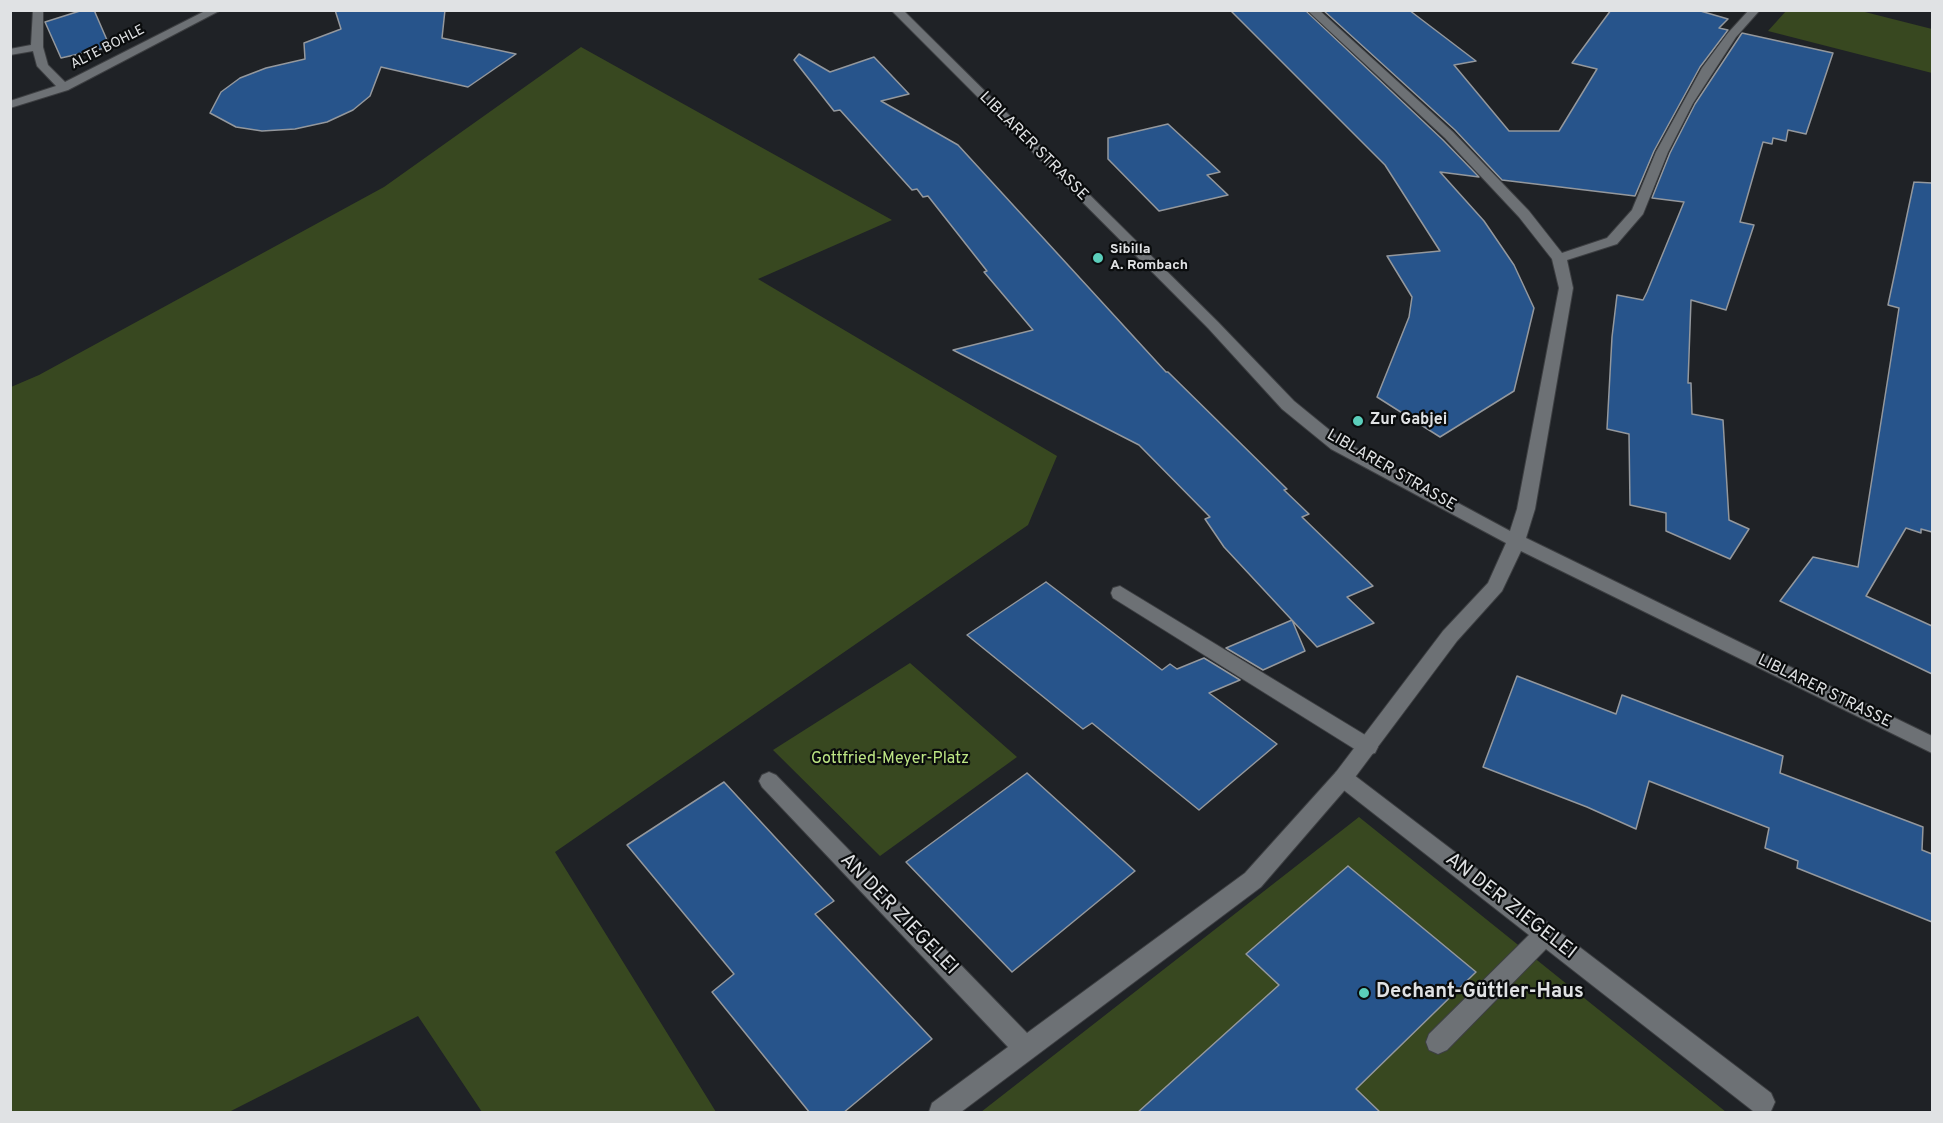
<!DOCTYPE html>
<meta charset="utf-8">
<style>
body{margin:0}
#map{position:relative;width:1943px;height:1123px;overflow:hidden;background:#1f2226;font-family:Overpass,sans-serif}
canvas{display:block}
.frame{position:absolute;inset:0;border:12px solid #e0e2e4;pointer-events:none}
</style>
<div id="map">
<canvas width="1943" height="1123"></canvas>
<div class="frame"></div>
</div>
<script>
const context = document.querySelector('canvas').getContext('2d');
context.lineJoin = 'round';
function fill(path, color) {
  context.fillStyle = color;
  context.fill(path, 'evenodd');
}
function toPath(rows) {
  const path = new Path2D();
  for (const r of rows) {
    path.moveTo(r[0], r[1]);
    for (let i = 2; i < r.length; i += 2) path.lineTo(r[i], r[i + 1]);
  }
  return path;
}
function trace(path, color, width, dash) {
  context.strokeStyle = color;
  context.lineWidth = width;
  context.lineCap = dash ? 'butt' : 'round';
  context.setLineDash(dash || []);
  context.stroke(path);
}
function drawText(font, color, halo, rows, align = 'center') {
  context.font = font + ' Overpass,sans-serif';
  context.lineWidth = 4.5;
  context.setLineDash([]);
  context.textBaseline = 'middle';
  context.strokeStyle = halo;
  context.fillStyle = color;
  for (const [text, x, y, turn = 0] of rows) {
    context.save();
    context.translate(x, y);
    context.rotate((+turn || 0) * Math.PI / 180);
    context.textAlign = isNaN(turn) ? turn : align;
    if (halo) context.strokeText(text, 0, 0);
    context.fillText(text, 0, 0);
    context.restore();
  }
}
const green = toPath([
 [1786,11,1861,11,1932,29,1932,73,1768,31],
 [581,47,892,220,758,279,1057,456,1028,525,555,852,716,1112,482,1112,418,1016,229,1112,11,1112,11,387,39,375,384,187],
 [910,663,1017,757,880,856,773,750],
 [1359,817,1726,1112,981,1112]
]);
const building = toPath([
 [83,10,94,10,110,47,61,58,45,22,83,10],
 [335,10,445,10,442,38,516,54,468,87,381,67,370,96,353,110,327,122,295,129,262,131,236,127,210,113,221,92,240,78,266,68,305,59,304,43,341,29,335,10],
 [1230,10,1305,10,1443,140,1479,177,1440,172,1484,221,1514,265,1534,308,1514,391,1440,437,1377,397,1409,317,1412,297,1387,256,1440,251,1385,165,1230,10],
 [1323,10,1409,10,1476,61,1454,65,1509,131,1559,131,1597,69,1572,63,1611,10,1697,10,1728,19,1719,28,1728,30,1700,67,1654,151,1635,196,1502,180,1455,130,1323,10],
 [1742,33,1833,53,1806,134,1788,130,1786,141,1773,138,1772,144,1763,142,1740,222,1754,225,1726,310,1691,300,1688,383,1691,383,1692,414,1723,420,1729,520,1749,529,1730,559,1666,531,1666,513,1630,505,1629,434,1607,429,1612,337,1617,295,1643,300,1647,292,1684,202,1652,198,1670,153,1695,104,1742,33],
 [799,54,830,72,874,57,909,94,881,101,958,145,1166,372,1168,372,1287,489,1284,490,1309,514,1302,517,1373,586,1347,597,1374,623,1317,647,1224,547,1205,519,1210,517,1139,445,953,350,1033,330,984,272,987,271,928,196,923,197,917,189,912,190,840,110,834,111,794,60,799,54],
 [1168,124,1220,172,1207,175,1228,195,1159,211,1108,159,1108,138,1168,124],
 [1914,182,1932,183,1932,532,1921,529,1921,533,1906,528,1866,596,1932,626,1932,674,1780,601,1813,557,1858,567,1899,308,1888,305,1914,182],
 [1046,582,1162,670,1170,664,1177,669,1204,658,1240,680,1209,693,1277,744,1199,810,1092,723,1083,729,967,635,1046,582],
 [1292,620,1305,651,1263,670,1226,648,1292,620],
 [1517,676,1616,714,1622,695,1783,756,1780,773,1923,827,1922,850,1932,854,1932,922,1797,868,1798,861,1765,848,1769,828,1649,781,1636,829,1587,807,1483,767,1517,676],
 [1027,773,1135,871,1012,972,906,862,1027,773],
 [724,782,834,901,815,914,932,1039,843,1113,810,1113,712,992,734,974,627,845,724,782],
 [1348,866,1476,972,1356,1089,1381,1113,1137,1113,1279,985,1246,954,1348,866]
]);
const lane = toPath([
 [1120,586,1375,741,1378,747,1375,753,1368,755,1361,753,1113,598,1111,593,1113,588,1120,586],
 [1343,769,1350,772,1771,1093,1775,1102,1771,1111,1753,1111,1546,949,1447,1050,1438,1054,1429,1050,1426,1042,1429,1034,1529,935,1336,784,1333,778,1336,772,1343,769]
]);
const street = toPath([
 [33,10,43,10,43,47,48,65,65,82,207,10,221,10,68,90,10,108,10,101,56,86,37,66,33,51,10,55,10,49,31,45,33,10],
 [891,10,903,10,1218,322,1294,401,1343,441,1510,531,1517,509,1559,288,1552,259,1519,217,1445,138,1307,10,1319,10,1453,132,1529,211,1562,253,1607,238,1632,210,1656,152,1702,68,1728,33,1749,10,1760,10,1736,37,1693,103,1668,152,1643,214,1617,244,1567,260,1573,288,1535,509,1526,538,1932,736,1932,753,1521,551,1502,591,1457,641,1350,784,1261,887,961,1112,929,1112,932,1103,1008,1047,762,787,759,781,762,775,769,772,776,775,1027,1033,1245,873,1336,772,1443,631,1488,583,1506,543,1331,449,1282,409,1208,328,891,10]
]);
const markers = [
 [1098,258,6,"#5bcebb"],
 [1358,421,6,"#5bcebb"],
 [1364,993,6,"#5bcebb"]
];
const farStreetnames = [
 ["ALTE BOHLE",108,48,-27]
];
const farPoinames = [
 ["Sibilla",1110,250],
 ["A. Rombach",1110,266]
];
const streetNames = [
 ["LIBLARER STRASSE",1033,147,45],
 ["LIBLARER STRASSE",1391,471,30],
 ["LIBLARER STRASSE",1824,692,26]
];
const poiNames = [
 ["Zur Gabjei",1370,421]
];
const parkNames = [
 ["Gottfried-Meyer-Platz",890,760]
];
const nearStreetnames = [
 ["AN DER ZIEGELEI",1510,907,38],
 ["AN DER ZIEGELEI",898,915,46]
];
const nearPoinames = [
 ["Dechant-Güttler-Haus",1376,993]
];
fill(green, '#384820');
fill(building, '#27548b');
trace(building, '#94989d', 1.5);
trace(lane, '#3d3f42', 2);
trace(street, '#3d3f42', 2);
fill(lane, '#6d7175');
fill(street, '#6d7175');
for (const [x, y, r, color] of markers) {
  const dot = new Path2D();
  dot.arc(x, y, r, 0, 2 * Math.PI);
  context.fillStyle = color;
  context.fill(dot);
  trace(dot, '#0a0c0d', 2);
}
drawText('14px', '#e0e2e4', '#0a0c0d', farStreetnames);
drawText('bold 14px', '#e0e2e4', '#0a0c0d', farPoinames, 'left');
drawText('16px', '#e0e2e4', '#0a0c0d', streetNames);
drawText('bold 16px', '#e0e2e4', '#0a0c0d', poiNames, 'left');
drawText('16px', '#bde684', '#0a0c0d', parkNames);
drawText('20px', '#e0e2e4', '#0a0c0d', nearStreetnames);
drawText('bold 20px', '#e0e2e4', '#0a0c0d', nearPoinames, 'left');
</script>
